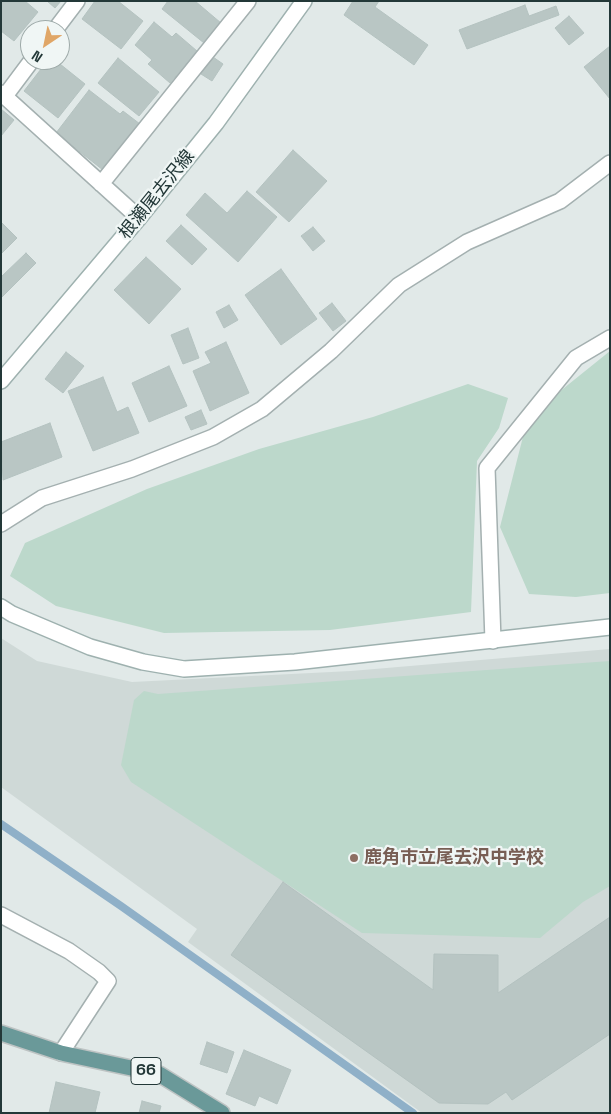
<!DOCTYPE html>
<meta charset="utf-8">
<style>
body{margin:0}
#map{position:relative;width:611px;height:1114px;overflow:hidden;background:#e1e9e8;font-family:"Space Grotesk",sans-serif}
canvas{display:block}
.frame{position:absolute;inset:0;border:2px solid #233838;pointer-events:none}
.north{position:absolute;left:20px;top:20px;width:50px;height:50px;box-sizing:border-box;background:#f0f6f5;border:1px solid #9eaaa9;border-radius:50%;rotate:214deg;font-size:14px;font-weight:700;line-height:20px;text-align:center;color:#233838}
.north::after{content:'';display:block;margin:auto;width:18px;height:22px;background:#e0a667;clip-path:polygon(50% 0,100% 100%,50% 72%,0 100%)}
</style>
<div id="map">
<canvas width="611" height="1114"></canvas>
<div class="frame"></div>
<div class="north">N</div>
</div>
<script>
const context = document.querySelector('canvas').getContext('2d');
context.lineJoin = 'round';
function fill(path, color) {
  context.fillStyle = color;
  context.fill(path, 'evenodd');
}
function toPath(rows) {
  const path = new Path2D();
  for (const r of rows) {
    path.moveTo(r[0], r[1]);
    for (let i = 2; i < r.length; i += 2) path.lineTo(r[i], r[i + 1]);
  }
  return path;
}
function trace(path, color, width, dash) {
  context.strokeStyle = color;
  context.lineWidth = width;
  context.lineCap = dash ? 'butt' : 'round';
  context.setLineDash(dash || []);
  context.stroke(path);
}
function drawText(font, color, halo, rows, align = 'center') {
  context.font = font + ' "Space Grotesk","Noto Sans JP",sans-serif';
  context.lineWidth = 4.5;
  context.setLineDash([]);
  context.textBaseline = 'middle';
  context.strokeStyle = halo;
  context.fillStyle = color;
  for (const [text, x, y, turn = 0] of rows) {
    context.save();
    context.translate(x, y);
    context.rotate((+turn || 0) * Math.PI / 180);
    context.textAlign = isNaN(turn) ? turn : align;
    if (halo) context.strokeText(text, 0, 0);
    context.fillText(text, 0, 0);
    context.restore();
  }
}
const built = toPath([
 [1,638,37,661,132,682,351,671,610,649,610,1113,422,1113,188,942,197,929,1,787]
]);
const green = toPath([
 [610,351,610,593,576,597,529,594,500,527,528,417],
 [468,384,508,398,499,428,477,461,471,612,330,630,164,633,56,606,10,576,25,543,147,489,259,449,373,417],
 [610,661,610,886,583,902,540,938,362,933,131,782,121,765,134,700,144,691,158,694]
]);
const stream = toPath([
 [1,824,121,906,413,1113]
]);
const building = toPath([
 [1,1,25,1,38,12,14,41,1,31,1,1],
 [47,1,61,1,55,8,47,1],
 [95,1,118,1,143,21,121,49,82,19,95,1],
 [168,1,195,1,221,23,204,43,162,9,168,1],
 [353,1,379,1,375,7,428,45,414,65,344,15,353,1],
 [525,5,529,16,556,6,559,15,467,49,459,30,525,5],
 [569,16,584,33,569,45,555,28,569,16],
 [154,22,172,37,176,33,197,51,170,83,148,64,152,60,135,45,154,22],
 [610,46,610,99,584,67,610,46],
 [213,57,223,64,212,81,201,74,213,57],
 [118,58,159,92,139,116,98,83,118,58],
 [48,60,55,60,85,84,58,118,24,91,48,60],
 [89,90,120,114,123,111,140,124,103,170,56,133,89,90],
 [1,109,14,120,1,136,1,109],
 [293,150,327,181,289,222,256,192,293,150],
 [247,191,277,217,238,262,186,215,205,193,227,213,247,191],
 [1,222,17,238,1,254,1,222],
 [181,225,207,249,192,265,166,241,181,225],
 [313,227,325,241,313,251,301,236,313,227],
 [26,253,36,263,1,298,1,277,26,253],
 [146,257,181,289,149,324,114,290,146,257],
 [281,269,317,319,281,345,245,295,281,269],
 [332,303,346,321,333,331,319,313,332,303],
 [229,305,238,320,224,328,216,312,229,305],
 [188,328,199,358,183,364,171,335,188,328],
 [226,342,249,393,210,411,193,371,211,363,205,352,226,342],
 [66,352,84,366,63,393,45,379,66,352],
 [169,366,187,406,149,422,132,383,169,366],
 [103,377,117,412,128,407,139,433,93,451,68,391,103,377],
 [201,410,207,424,191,430,185,417,201,410],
 [50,423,62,457,3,480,1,442,50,423],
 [283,882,433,990,434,954,498,955,498,993,610,917,610,1034,512,1100,506,1092,488,1104,439,1103,231,955,283,882],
 [207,1042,234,1052,227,1073,200,1064,207,1042],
 [244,1050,291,1070,277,1104,259,1096,255,1106,226,1094,244,1050],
 [56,1082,100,1092,95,1113,49,1113,56,1082],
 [142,1101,161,1106,159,1113,139,1113,142,1101]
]);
const street = toPath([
 [55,30,77,1],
 [1,93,139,218],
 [5,96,32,60],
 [101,184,248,1],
 [1,524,42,498,132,469,213,437,262,409,331,351,399,285,467,242,560,201,610,163],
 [493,641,487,468,576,358,610,338],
 [1,915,69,951,99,972,108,981,61,1053]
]);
const secondary = toPath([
 [1,381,139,218,216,123,304,1],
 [1,607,12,614,90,647,143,662,184,669,295,662,610,627]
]);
const primary = toPath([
 [1,1033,61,1053,159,1074,222,1113]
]);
const markers = [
 [354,858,5,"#8d6e63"]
];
const shields = [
 [146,1071,30]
];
const shieldNames = [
 ["66",146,1071]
];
const streetNames = [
 ["根瀬尾去沢線",157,195,-51]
];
const educationNames = [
 ["鹿角市立尾去沢中学校",364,858]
];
fill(built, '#cfd9d7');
fill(green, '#bcd8cb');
trace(stream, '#8fb0c8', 8);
fill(building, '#b9c6c4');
trace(building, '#b4c2c0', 1);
trace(street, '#a4b0b0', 18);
trace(secondary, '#9eb1af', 18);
trace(primary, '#bdc3c3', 18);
trace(street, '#fff', 15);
trace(secondary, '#fff', 15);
trace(primary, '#6a9999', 15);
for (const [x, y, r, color] of markers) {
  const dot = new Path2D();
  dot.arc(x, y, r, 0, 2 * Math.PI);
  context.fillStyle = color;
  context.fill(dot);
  trace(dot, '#f0f6f5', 2);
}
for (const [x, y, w] of shields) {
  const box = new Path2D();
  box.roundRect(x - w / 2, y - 13.5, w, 27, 4);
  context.fillStyle = '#f0f6f5';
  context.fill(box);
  trace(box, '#233838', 1);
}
drawText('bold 16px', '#233838', null, shieldNames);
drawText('18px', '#233838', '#f0f6f5', streetNames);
drawText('bold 18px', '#785e54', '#f0f6f5', educationNames, 'left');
</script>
